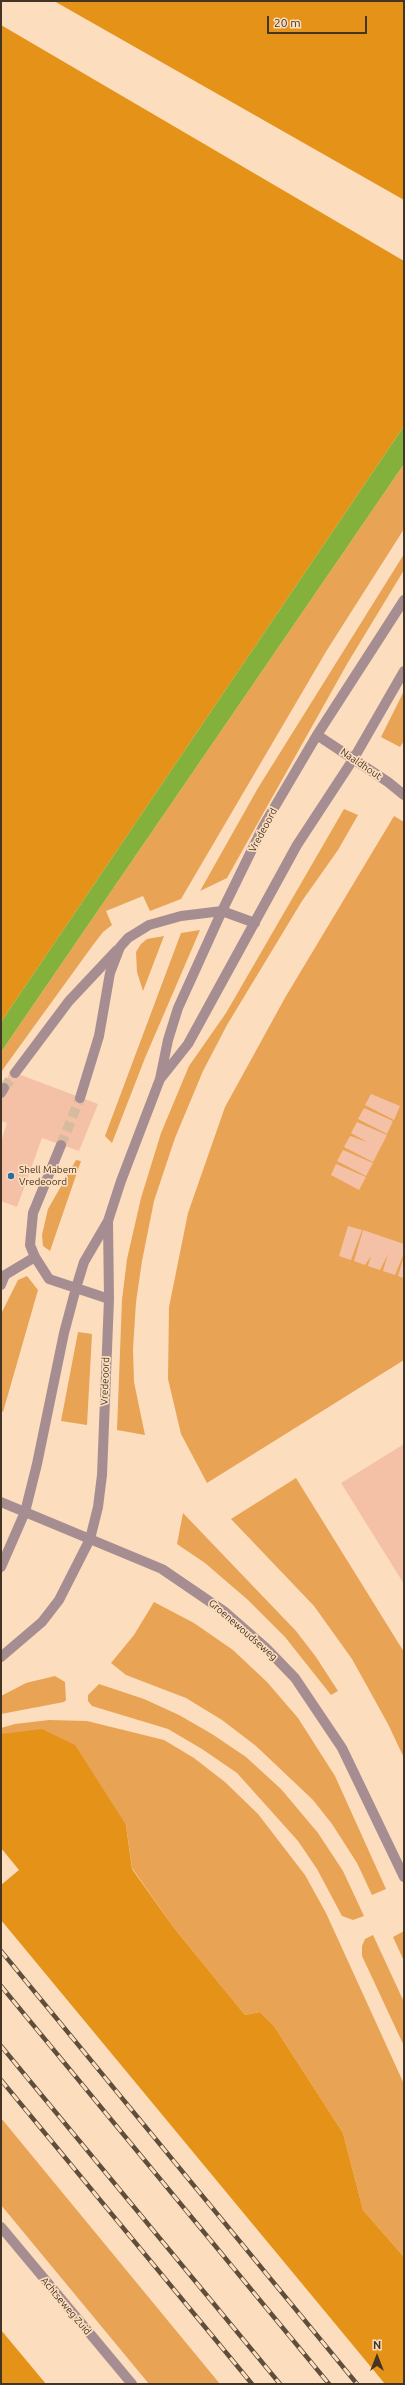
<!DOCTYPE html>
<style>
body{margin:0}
#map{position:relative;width:405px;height:2385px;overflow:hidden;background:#fcddbd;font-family:Ubuntu,sans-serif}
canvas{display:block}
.frame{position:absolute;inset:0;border:2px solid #433424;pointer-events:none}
.north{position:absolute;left:357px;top:2337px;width:40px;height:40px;-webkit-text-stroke:3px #fcddbd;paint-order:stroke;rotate:0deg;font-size:11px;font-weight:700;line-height:16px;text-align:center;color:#433424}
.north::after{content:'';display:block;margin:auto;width:14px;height:18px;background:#433424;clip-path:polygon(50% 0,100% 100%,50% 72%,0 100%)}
.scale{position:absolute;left:267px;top:16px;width:100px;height:18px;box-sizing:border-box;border:2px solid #433424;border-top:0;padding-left:5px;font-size:12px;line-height:14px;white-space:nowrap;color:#433424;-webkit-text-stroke:3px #fcddbd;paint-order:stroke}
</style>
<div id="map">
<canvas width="405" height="2385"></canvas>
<div class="frame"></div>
<div class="north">N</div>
<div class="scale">20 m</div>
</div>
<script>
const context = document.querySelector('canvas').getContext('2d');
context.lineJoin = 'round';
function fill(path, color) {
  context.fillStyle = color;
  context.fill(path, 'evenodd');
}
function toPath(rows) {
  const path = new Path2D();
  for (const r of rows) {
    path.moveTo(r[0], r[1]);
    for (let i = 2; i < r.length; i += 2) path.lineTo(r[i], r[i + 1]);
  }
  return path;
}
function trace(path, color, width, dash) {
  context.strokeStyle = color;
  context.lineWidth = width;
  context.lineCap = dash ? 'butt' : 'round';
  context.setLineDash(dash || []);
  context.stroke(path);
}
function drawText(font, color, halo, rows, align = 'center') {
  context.font = font + ' Ubuntu,sans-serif';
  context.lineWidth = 3.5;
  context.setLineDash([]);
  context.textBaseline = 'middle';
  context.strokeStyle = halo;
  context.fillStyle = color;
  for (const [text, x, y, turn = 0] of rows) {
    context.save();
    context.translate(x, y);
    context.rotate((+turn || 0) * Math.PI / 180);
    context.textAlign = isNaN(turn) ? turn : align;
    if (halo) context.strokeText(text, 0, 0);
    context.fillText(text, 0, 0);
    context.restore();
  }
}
const green = toPath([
 [404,464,404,529,327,650,181,899,150,911,143,896,106,911,112,925,103,932,93,945,1,1072,1,1052],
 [404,554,404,570,347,664,227,878,200,891,258,788],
 [404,691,404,741,400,747,381,737],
 [344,809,358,815,338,850,302,901,227,1025,203,1071,175,1138,154,1201,142,1261,136,1302,133,1349,134,1382,145,1435,117,1430,122,1300,127,1259,141,1198,161,1133,189,1066,226,1013],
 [394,816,404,822,404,1360,207,1483,181,1434,168,1379,169,1307,188,1213,225,1107,286,996],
 [200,930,145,1058,112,1143,105,1136,181,933],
 [164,936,143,991,137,972,136,952,141,944,147,939],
 [76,1160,81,1161,50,1251,43,1246,42,1235,48,1209],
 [27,1276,38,1290,3,1412,1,1411,1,1314,18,1280],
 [78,1332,92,1334,87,1425,61,1421],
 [296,1478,404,1652,404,1758,388,1724,352,1659,314,1606,231,1519],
 [183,1513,296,1631,316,1657,338,1691,331,1695,285,1637,248,1600,205,1563,177,1544],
 [154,1602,194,1623,233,1650,267,1682,298,1718,335,1776,386,1889,372,1895,357,1863,332,1824,313,1800,256,1746,222,1720,186,1698,126,1675,111,1663,134,1635],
 [55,1676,65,1682,66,1700,64,1702,1,1714,1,1696,26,1683],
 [99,1684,144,1699,179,1715,212,1734,246,1757,281,1789,318,1833,343,1871,364,1916,353,1920,342,1916,317,1869,298,1841,237,1773,202,1749,168,1729,92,1706,88,1701,88,1695],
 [49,1720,87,1721,164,1740,194,1758,225,1782,258,1814,305,1875,326,1913,404,2084,404,2257,363,2210,343,2133,274,2026,260,2012,245,2015,174,1928,132,1868,126,1825,1,1734,1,1728,15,1724],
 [404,1931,404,1961,393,1937],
 [373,1935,404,2002,404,2046,362,1956,362,1946,365,1939],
 [1,2118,220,2384,149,2384,1,2205]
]);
const forest = toPath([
 [54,1,404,1,404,200],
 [1,25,404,261,404,426,1,1022],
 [42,1729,75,1745,126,1825,132,1869,174,1928,245,2015,260,2012,274,2026,343,2133,363,2210,404,2257,404,2384,385,2384,1,1920,1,1885,19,1870,1,1848,1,1734],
 [1,2330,46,2384,1,2384]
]);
const water = toPath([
 [404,426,404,464,1,1052,1,1022]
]);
const building = toPath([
 [10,1071,98,1104,79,1151,42,1138,17,1207,1,1201,1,1142,7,1123,1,1121,1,1097],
 [371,1094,400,1106,394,1120,365,1105],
 [364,1108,393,1121,387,1134,358,1119],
 [357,1122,387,1135,373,1162,344,1147,350,1136,367,1142,351,1133],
 [343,1150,373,1163,366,1176,337,1161],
 [336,1164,366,1177,359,1190,331,1175],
 [348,1226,362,1230,351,1260,339,1256],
 [363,1230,404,1244,404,1253,395,1275,383,1271,388,1254,380,1270,368,1266,371,1256,365,1265,354,1261],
 [404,1256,404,1278,398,1276],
 [404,1444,404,1584,341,1483]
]);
const minorTunnel = toPath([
 [4,1088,15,1073],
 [61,1145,80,1098]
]);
const minor = toPath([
 [317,735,388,782,404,795],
 [15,1073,69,1001,117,950],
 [161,1078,188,1044,297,845,354,758,404,671],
 [1,1093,4,1088],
 [80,1098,99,1036,110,973,120,947,128,938,149,925,181,916,222,911,255,923],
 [61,1145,33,1213,30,1245,35,1257,49,1279,109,1299],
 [1,1285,5,1275,35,1257],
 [1,1502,162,1569,225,1612,266,1648,295,1678,342,1748,404,1877],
 [1,1567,25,1512,37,1464,64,1333,76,1288,84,1262,108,1221,121,1181,160,1079,168,1040,178,1008,222,911,264,825,317,735,404,600],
 [1,1657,42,1622,59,1600,90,1539,98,1507,102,1475,109,1299,108,1221],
 [1,2227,132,2384]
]);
const rail = toPath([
 [1,1951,357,2384],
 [1,1986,329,2384],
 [1,2046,280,2384],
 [1,2080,252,2384]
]);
const markers = [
 [11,1176,4,"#2d6ca2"]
];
const streetNames = [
 ["Naaldhout",361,764,34],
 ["Vredeoord",263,830,-62],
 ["Vredeoord",105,1381,-88],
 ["Groenewoudseweg",243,1630,41],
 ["Achtseweg Zuid",66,2306,50]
];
const poiNames = [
 ["Shell Mabem",19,1170],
 ["Vredeoord",19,1182]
];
fill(green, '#e8a454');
fill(forest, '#e59219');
fill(water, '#84b13c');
fill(building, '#f4c1a7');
trace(minorTunnel, '#d7bb9e', 10, [10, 5]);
trace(minor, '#a68d91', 10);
trace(rail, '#5f4e3b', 4.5);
trace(rail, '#fcddbd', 3, [9]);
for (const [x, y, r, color] of markers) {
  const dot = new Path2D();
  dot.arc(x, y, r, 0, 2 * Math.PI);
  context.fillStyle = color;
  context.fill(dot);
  trace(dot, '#fcddbd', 1.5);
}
drawText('10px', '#433424', '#fcddbd', streetNames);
drawText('10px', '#433424', '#fcddbd', poiNames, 'left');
</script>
